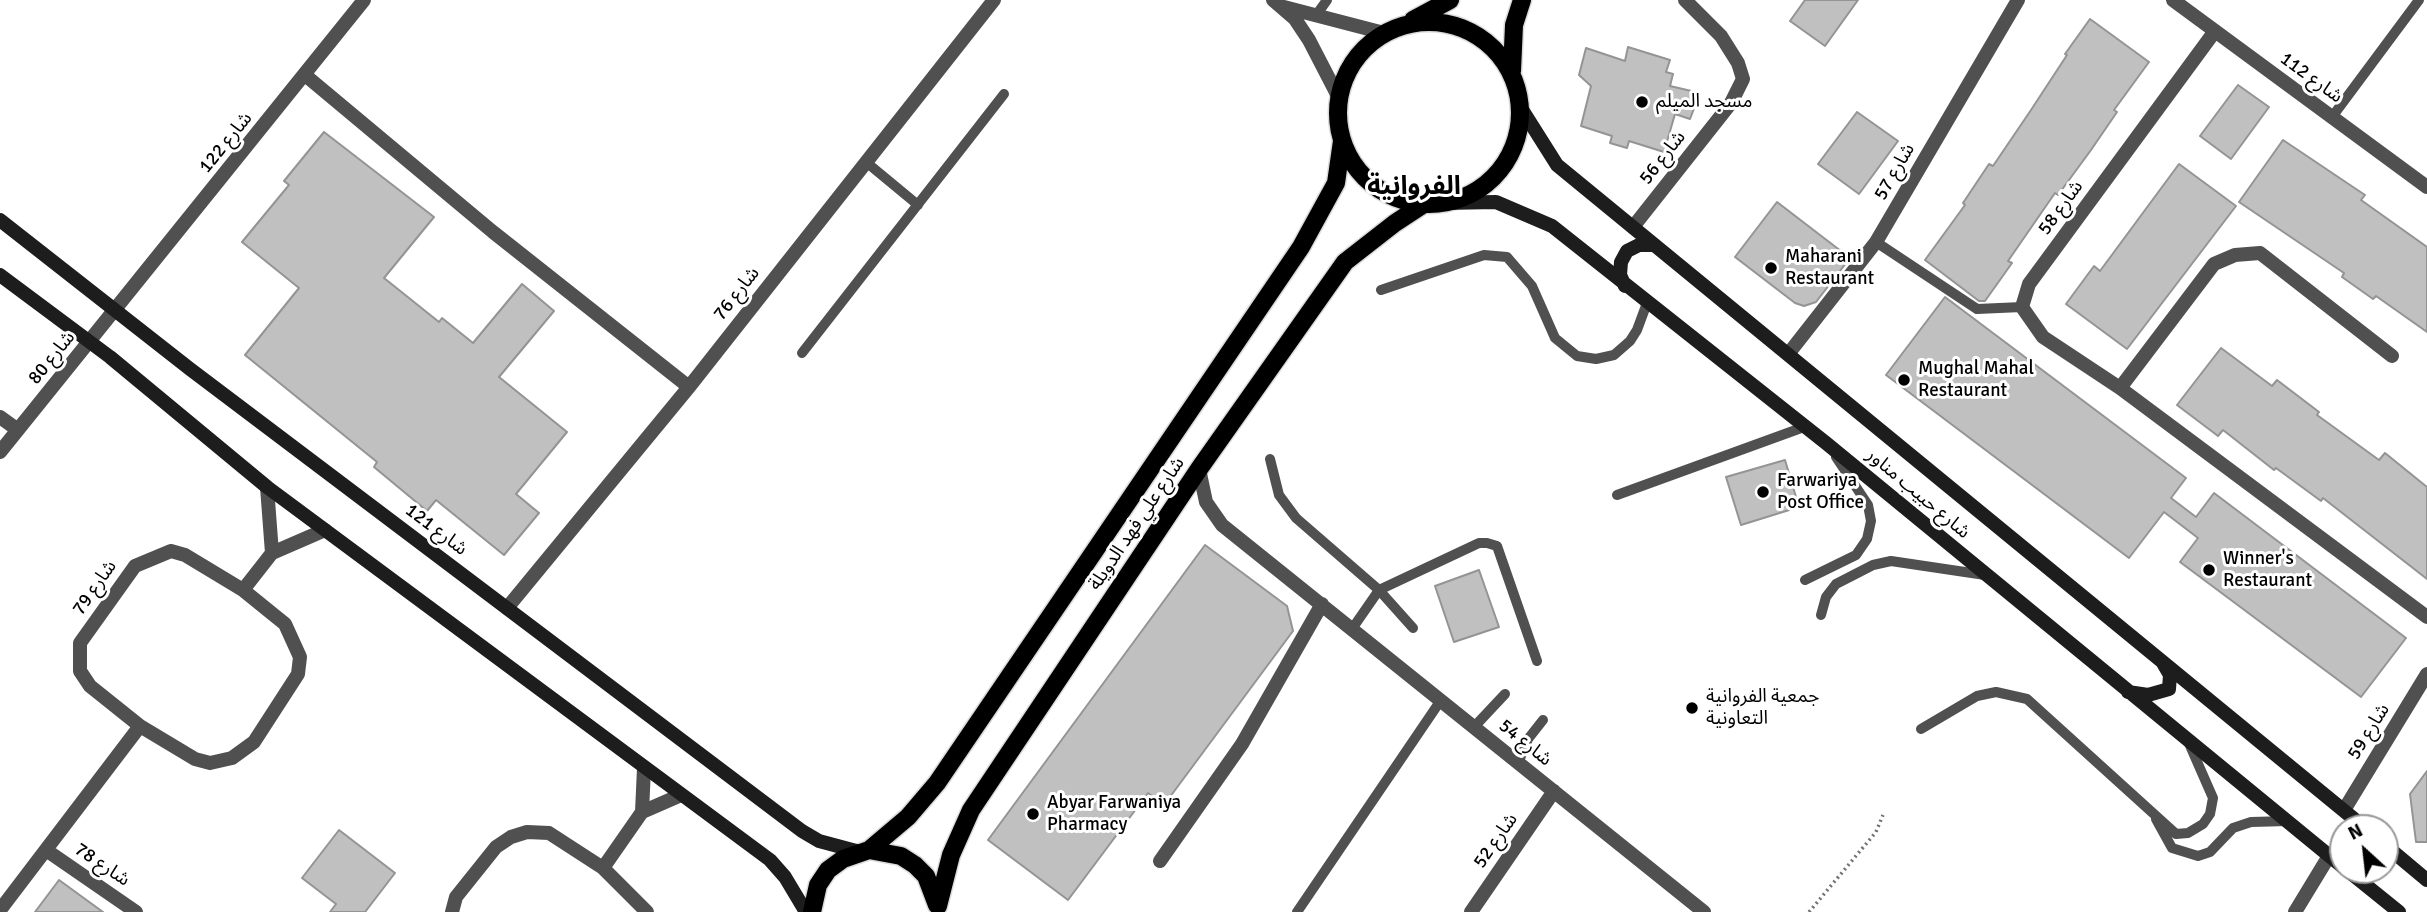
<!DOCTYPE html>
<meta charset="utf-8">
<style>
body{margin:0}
#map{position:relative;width:2427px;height:912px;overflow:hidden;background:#fff;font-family:Signika,sans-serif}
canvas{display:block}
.north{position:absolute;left:2329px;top:814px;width:70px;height:70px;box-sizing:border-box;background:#fff;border:2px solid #999;border-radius:50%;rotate:333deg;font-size:19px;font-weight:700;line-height:28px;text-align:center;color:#000}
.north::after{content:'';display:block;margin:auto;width:24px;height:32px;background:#000;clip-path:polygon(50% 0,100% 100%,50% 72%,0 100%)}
</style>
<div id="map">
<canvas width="2427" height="912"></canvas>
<div class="north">N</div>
</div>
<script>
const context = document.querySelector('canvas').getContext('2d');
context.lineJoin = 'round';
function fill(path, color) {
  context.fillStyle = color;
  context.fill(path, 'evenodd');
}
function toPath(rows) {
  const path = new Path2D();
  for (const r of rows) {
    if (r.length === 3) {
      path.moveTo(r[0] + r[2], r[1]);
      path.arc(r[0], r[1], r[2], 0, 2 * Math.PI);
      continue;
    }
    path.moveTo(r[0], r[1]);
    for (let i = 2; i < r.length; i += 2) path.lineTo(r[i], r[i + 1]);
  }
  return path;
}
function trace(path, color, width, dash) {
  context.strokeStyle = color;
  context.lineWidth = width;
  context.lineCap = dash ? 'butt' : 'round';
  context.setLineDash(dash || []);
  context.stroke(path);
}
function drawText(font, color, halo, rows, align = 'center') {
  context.font = font + ' Signika,"Noto Sans Arabic",sans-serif';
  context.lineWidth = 6;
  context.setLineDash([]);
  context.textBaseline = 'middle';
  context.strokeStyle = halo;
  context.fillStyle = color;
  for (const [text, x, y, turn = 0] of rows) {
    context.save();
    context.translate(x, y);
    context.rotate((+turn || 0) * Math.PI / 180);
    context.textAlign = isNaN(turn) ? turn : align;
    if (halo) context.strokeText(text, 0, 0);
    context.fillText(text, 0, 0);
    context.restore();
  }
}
const building = toPath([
 [1805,0,1858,0,1825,46,1790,21,1805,0],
 [2090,19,2149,62,2114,110,2117,112,2091,150,2058,195,2055,193,2008,261,2012,263,1985,301,1979,301,1925,260,1965,205,1963,203,1989,164,1993,166,2031,110,2067,55,2065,54,2090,19],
 [1628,47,1670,60,1666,72,1673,74,1670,86,1700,93,1690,119,1675,114,1664,152,1629,141,1627,148,1610,143,1612,136,1581,126,1591,86,1579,75,1586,48,1625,61,1628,47],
 [2238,85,2269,107,2231,159,2200,136,2238,85],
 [1857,112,1898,141,1859,194,1818,164,1857,112],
 [324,132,434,217,384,278,439,322,442,318,473,343,522,284,554,311,499,377,567,432,516,494,539,513,504,555,436,500,427,511,374,467,377,462,245,355,299,288,242,242,289,185,284,181,324,132],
 [2283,140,2365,195,2361,200,2427,247,2427,332,2376,296,2373,299,2342,277,2344,273,2239,202,2283,140],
 [2179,164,2236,206,2127,349,2066,304,2094,266,2100,271,2179,164],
 [1777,202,1850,258,1816,302,1804,306,1795,303,1735,257,1777,202],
 [1945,297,2186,478,2171,498,2196,517,2214,493,2406,638,2361,697,2180,562,2198,538,2164,512,2129,558,1886,375,1945,297],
 [2221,348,2272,386,2277,380,2319,412,2317,415,2379,460,2385,453,2427,487,2427,579,2323,498,2321,501,2276,468,2274,470,2223,430,2218,436,2177,405,2221,348],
 [1785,460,1799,507,1741,525,1726,477,1785,460],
 [1205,545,1287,606,1293,631,1164,805,1148,793,1068,900,988,840,1205,545],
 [1479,570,1499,627,1454,642,1435,586,1479,570],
 [2427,771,2427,842,2416,842,2410,794,2427,771],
 [339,830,395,873,365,912,330,912,336,904,302,878,339,830],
 [59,880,103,912,35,912,59,880]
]);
const path = toPath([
 [1809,912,1876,832,1883,815]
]);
const lane = toPath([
 [1317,14,1327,0],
 [2332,117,2419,0],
 [866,162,918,205],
 [1876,242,1977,309,2022,307],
 [1381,290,1484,255,1507,257,1532,286,1555,338,1577,356,1596,359,1614,355,1630,341,1637,330,1647,303],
 [802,353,1004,94],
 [1270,459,1279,495,1296,518,1379,590,1413,628],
 [1617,495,1804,427],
 [1805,580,1856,555,1867,539,1871,521,1868,505,1836,457],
 [1821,615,1826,597,1836,584,1873,565,1891,561,1985,575],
 [1352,629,1379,590,1479,543,1487,543,1497,546,1537,661],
 [1474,727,1505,694],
 [1921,729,1977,696,1996,692,2027,699,2176,834,2188,833,2203,824,2210,814,2213,798,2188,741],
 [1518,763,1528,739,1543,720],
 [2156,819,2172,848,2198,856,2210,852,2233,828,2251,822,2288,821],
 [1297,912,1441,700]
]);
const street = toPath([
 [1273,0,1295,19,1309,40,1339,98],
 [2173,0,2427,187],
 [1284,7,1384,33],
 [2215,31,2029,284,2022,307,2043,337,2120,388,2427,617],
 [305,75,493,232,689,387],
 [1633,227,1731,103,1743,79,1738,63,1721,36,1685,0],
 [1789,353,1876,242,2018,0],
 [2120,388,2214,264,2235,255,2260,253,2392,356],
 [0,417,18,430],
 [0,452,364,0],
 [1199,469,1206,502,1222,525,1704,912],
 [267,487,272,553],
 [171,551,185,555,243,590,285,624,300,657,298,674,254,742,232,758,210,763,195,759,140,726,90,686,80,671,80,643,135,566,171,551],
 [243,590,272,553,325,530],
 [507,608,689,387,994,0],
 [2344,810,2427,674],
 [642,812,644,768],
 [46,850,136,912],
 [1160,861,1242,744,1322,604],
 [603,868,642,812,681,795],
 [0,910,140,726],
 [452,912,456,897,496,847,511,837,527,832,549,833,603,868,647,912],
 [1471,912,1554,791],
 [2295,912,2329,856]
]);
const secondary = toPath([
 [1521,108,1557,165,2365,828],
 [1444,203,1496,202,1552,226,1826,443,2343,867],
 [0,220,190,369,802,831,819,841,860,852],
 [0,275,110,357,267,487,770,860,785,877,806,912],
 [1625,286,1620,275,1621,262,1627,251,1639,245,1652,245],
 [2128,692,2148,695,2169,689,2170,675,2163,663],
 [2385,845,2427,880],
 [2347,870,2399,912]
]);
const primary = toPath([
 [1413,20,1450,0],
 [1429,113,91],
 [1512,71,1514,25,1522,0],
 [869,850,908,817,937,783,1301,247,1336,183,1342,141],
 [938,906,951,855,971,810,1199,469,1345,262,1395,223,1424,204],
 [812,912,818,885,828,870,843,859,869,850,901,856,915,865,926,876,937,905]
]);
const markers = [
 [1642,102,7,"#000"],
 [1771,268,7,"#000"],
 [1904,380,7,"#000"],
 [1763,492,7,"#000"],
 [2209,570,7,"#000"],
 [1692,708,7,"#000"],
 [1033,814,7,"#000"]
];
const streetNames = [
 ["شارع 112",2311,78,36],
 ["شارع 122",226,143,-51],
 ["شارع 56",1663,158,-52],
 ["شارع 57",1895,172,-60],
 ["شارع 58",2061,208,-54],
 ["شارع 76",737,294,-52],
 ["شارع 80",52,358,-51],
 ["شارع حبيب مناور",1918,494,40],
 ["شارع علي فهد الدويلة",1137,524,-56],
 ["شارع 121",436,530,37],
 ["شارع 79",95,588,-55],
 ["شارع 59",2369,732,-58],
 ["شارع 54",1525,743,39],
 ["شارع 52",1496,841,-55],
 ["شارع 78",102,865,34]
];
const poiNames = [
 ["مسجد الميلم",1656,102],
 ["Maharani",1785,257],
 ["Restaurant",1785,279],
 ["Mughal Mahal",1918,369],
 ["Restaurant",1918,391],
 ["Farwariya",1777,481],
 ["Post Office",1777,503],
 ["Winner's",2223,559],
 ["Restaurant",2223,581],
 ["جمعية الفروانية",1706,697],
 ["التعاونية",1706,719],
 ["Abyar Farwaniya",1047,803],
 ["Pharmacy",1047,825]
];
const districtNames = [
 ["الفروانية",1414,187]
];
fill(building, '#c0c0c0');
trace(building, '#949494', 2);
trace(primary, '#dbdbdb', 21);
trace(path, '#727272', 3.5, [2, 3.5]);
trace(lane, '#505050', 10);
trace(street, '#505050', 14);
trace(secondary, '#1d1d1d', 14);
trace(primary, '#000', 18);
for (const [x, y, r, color] of markers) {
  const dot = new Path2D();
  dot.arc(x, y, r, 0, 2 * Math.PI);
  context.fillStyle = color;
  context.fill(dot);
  trace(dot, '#fff', 2.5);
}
drawText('19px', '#000', '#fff', streetNames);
drawText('19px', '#000', '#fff', poiNames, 'left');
drawText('bold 26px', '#000', '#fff', districtNames);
</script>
